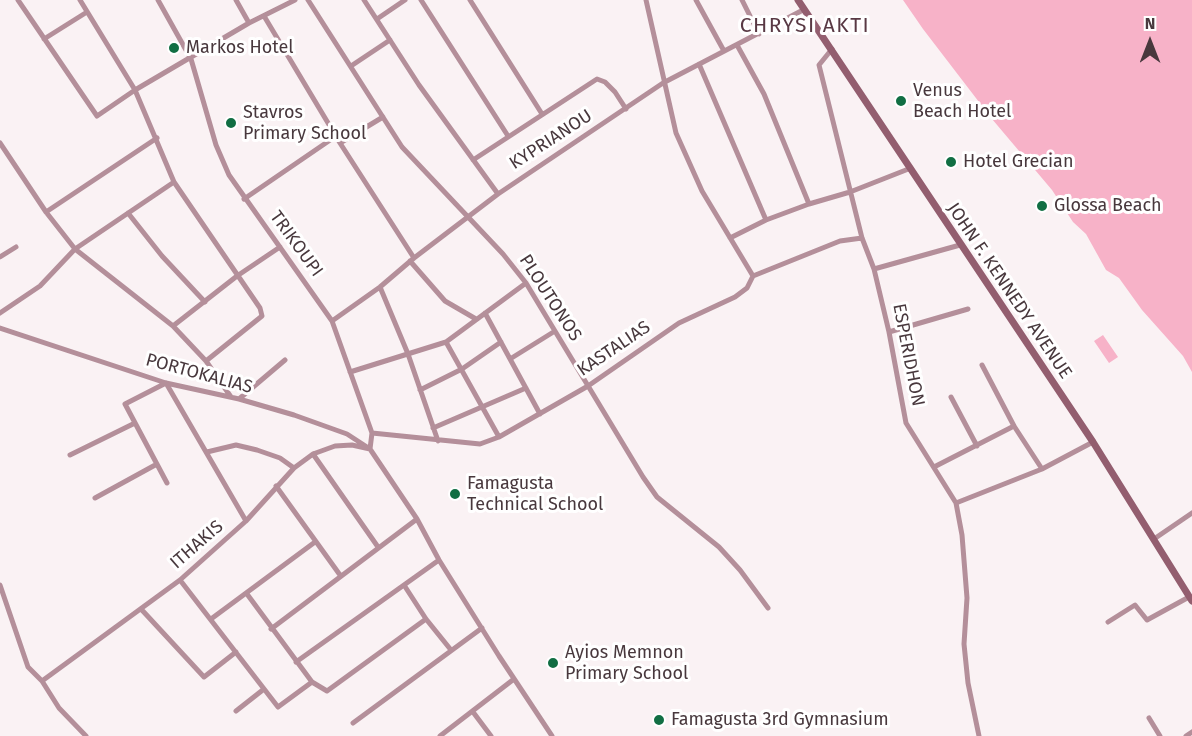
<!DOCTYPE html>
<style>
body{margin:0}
#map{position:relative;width:1192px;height:736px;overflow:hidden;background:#faf2f4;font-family:"Fira Sans",sans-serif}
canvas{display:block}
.north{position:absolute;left:1120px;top:12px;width:60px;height:60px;-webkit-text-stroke:4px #fff;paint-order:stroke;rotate:0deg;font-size:16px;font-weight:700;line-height:24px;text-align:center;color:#48383d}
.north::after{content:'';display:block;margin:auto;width:21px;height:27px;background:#48383d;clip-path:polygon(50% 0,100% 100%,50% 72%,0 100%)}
</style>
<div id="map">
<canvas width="1192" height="736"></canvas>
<div class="north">N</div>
</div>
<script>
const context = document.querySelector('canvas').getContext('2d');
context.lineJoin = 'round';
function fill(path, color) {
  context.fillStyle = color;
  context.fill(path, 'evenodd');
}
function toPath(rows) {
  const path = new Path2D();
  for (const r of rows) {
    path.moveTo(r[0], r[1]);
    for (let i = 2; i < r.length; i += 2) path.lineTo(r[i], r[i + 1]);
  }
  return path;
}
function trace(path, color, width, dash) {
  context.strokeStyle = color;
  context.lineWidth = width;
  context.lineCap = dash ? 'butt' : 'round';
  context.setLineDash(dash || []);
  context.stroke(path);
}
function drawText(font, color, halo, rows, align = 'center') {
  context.font = font + ' "Fira Sans",sans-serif';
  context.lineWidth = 6;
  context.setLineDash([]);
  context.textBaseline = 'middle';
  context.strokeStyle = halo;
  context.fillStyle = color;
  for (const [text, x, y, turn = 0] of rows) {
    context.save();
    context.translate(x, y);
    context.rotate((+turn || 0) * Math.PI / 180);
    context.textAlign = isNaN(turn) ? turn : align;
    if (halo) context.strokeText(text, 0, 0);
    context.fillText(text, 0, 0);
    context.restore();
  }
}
const water = toPath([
 [903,0,1192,0,1192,372,1183,356,1142,310,1119,278,1106,270,1086,234,1073,222,1052,190,992,119,923,29],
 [1103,335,1118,357,1109,363,1094,341]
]);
const street = toPath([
 [18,0,97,116,135,90,249,23,295,0],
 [80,0,135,90,174,182,260,308,262,316,206,361],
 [236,0,249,23],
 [308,0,402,147,503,254,526,283,643,477,657,497,719,547,740,570,768,608],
 [364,0,419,85,498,194],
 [421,0,508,136],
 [470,0,542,114],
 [646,0,676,133,702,191,753,276],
 [696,0,724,51],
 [742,0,759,34],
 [264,16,340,143,414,258],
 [377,19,405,0],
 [44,39,87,12],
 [737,45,764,94,809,204],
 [832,49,819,65,862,238,874,269,889,332,906,423,956,503,962,535,967,598,964,644,968,683,979,736],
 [699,64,766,220],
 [351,66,390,40],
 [0,143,46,212,75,249,173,326,206,361,231,397],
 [340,143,383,117],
 [473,160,597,79,605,82,615,92,626,109],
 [244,199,336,136],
 [46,212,157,138],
 [128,213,162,256,205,302],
 [730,238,766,220,809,204,850,192,911,168],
 [0,257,16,247],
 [410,261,445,301,476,319],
 [874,269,960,245],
 [380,287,408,354,438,441],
 [0,313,40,286,75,249,174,182],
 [485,313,540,414],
 [332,321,380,287,414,258,498,194,663,83,803,10],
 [173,326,237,276,280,247],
 [0,328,166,383,239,399,294,415,347,434,370,449,417,519,439,560,499,656,552,736],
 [889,332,968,309],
 [446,342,499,437],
 [510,359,555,331],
 [982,365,1014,426,1042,469],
 [350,372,446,342,526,283],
 [420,390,462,369,501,342],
 [951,397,977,446],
 [239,399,285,360],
 [433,428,526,388],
 [372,433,480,444,499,437,588,386,679,323,735,297,747,288,753,276,840,241,862,238],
 [207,452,236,445,257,450,280,458,294,468],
 [313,454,378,547],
 [70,455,135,423],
 [934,467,1014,426],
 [167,483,125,404,166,383,246,521],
 [276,486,340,575],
 [95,498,157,464],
 [956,503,1042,469,1093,442],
 [1154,539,1192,513],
 [180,580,278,707,312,682,247,594],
 [0,585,28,667,42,681,59,708,86,736],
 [404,585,426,619,451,650],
 [141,609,204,677,236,652],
 [211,619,315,542],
 [1108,622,1135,605,1147,620,1189,597],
 [271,629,417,519],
 [296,662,439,560],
 [42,681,180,580,246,521,294,468,313,454,335,446,352,445,370,449,372,433,332,321,229,175,216,145,191,59,158,0],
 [312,682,327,691,426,619],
 [236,711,264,689],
 [473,712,491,736],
 [1149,718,1160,736],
 [353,723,482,628],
 [440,736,514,679],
 [1186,736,1192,732]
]);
const secondary = toPath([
 [798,0,1093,442,1192,601]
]);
const markers = [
 [174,48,6,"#116e43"],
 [901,101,6,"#116e43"],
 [231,123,6,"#116e43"],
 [951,162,6,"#116e43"],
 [1042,206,6,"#116e43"],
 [455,494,6,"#116e43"],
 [553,663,6,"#116e43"],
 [659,720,6,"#116e43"]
];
const poiNames = [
 ["Markos Hotel",186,48],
 ["Venus",913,91],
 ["Beach Hotel",913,112],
 ["Stavros",243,113],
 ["Primary School",243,134],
 ["Hotel Grecian",963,162],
 ["Glossa Beach",1054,206],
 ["Famagusta",467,484],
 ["Technical School",467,505],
 ["Ayios Memnon",565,653],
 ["Primary School",565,674],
 ["Famagusta 3rd Gymnasium",671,720]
];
const streetNames = [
 ["KYPRIANOU",551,140,-33],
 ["TRIKOUPI",296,244,54],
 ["JOHN F. KENNEDY AVENUE",1009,291,56],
 ["PLOUTONOS",550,298,57],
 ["KASTALIAS",614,349,-34],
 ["ESPERIDHON",908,355,79],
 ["PORTOKALIAS",199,374,15],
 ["ITHAKIS",197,545,-41]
];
const quarterNames = [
 ["CHRYSI AKTI",805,26]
];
fill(water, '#f7b2c8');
trace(street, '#b48f9a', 5);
trace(secondary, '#935e6f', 7);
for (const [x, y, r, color] of markers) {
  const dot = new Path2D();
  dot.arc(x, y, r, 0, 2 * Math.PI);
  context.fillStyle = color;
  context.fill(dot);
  trace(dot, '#fff', 2);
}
drawText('18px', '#48383d', '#fff', poiNames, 'left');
drawText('18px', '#48383d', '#fff', streetNames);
context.letterSpacing = '1.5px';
drawText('21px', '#593944', '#fff', quarterNames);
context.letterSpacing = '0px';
</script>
